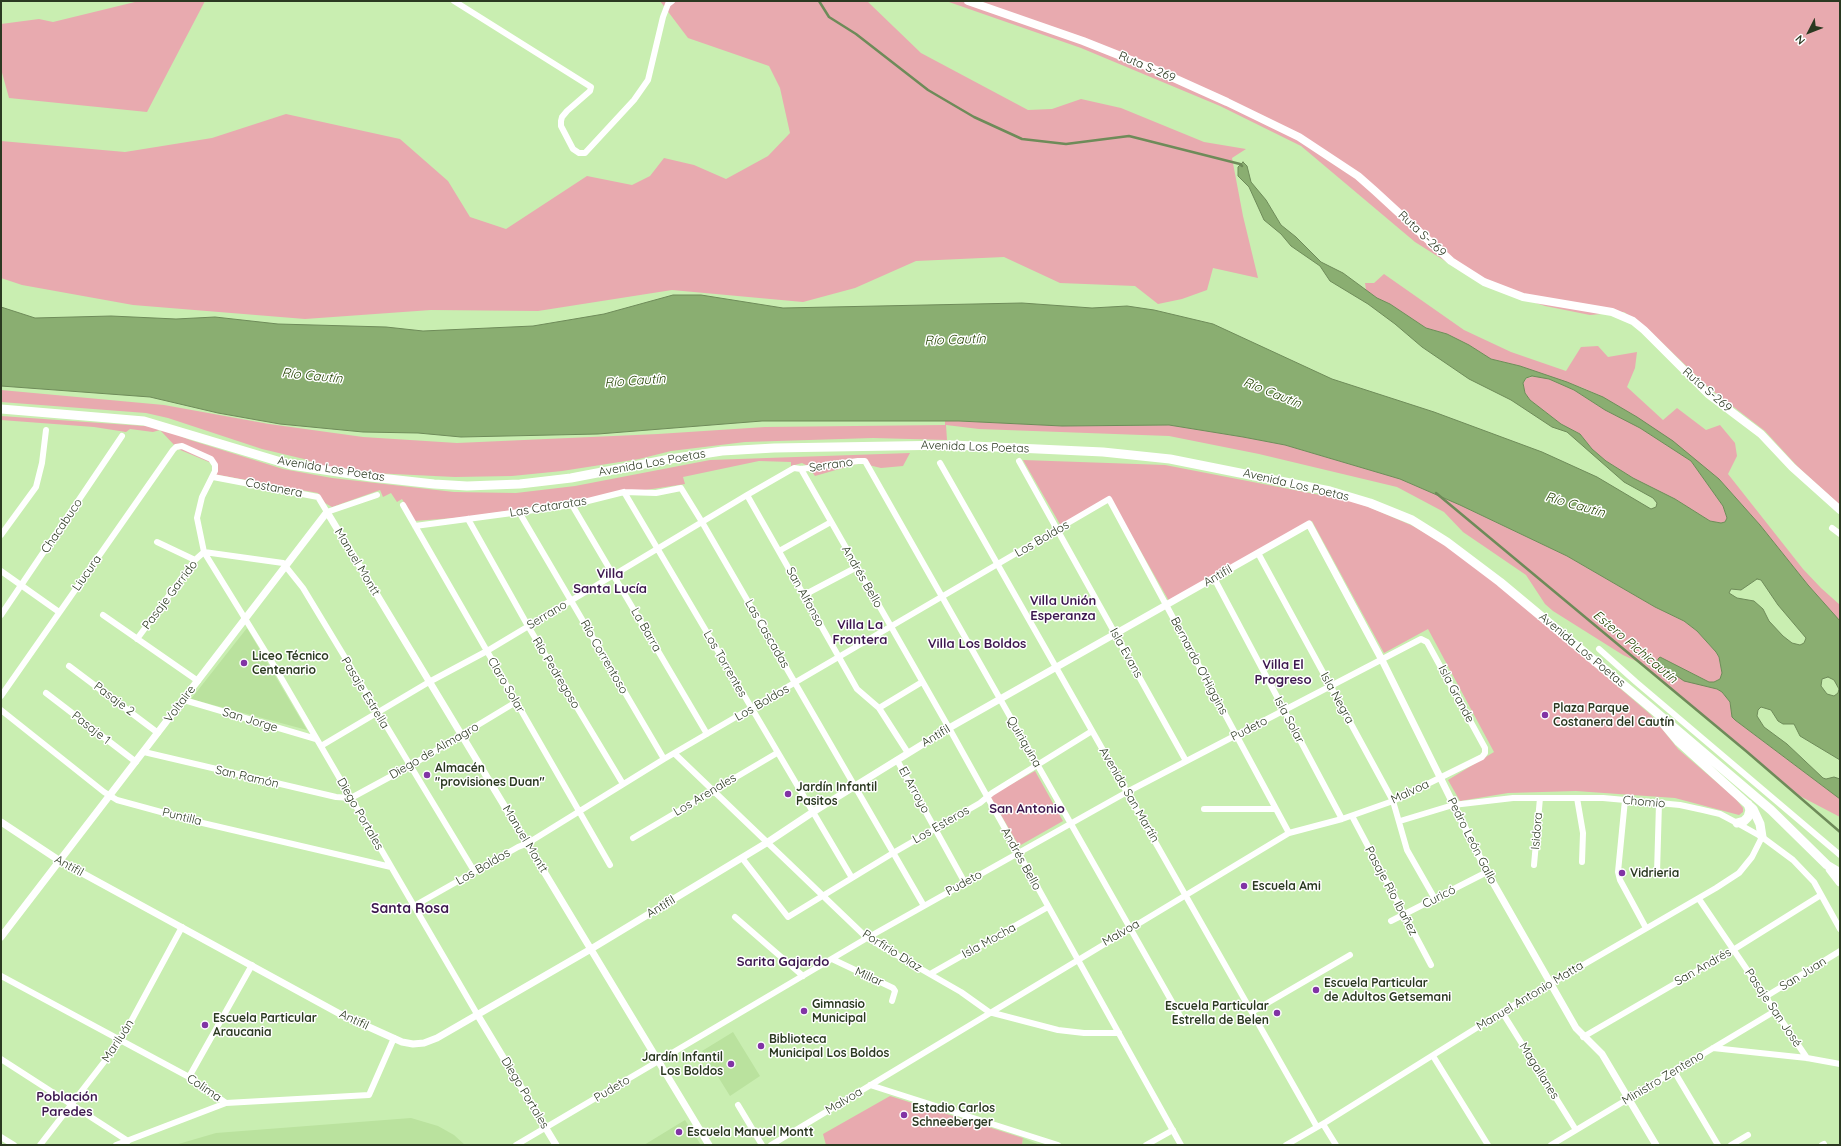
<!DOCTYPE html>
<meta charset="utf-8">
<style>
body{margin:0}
#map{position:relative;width:1841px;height:1146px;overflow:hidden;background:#c9eeb1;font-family:Quicksand,sans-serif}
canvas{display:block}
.frame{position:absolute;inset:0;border:2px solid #2b3921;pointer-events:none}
.north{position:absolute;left:1789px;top:12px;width:40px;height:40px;-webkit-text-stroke:3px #fff;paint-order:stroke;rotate:228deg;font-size:11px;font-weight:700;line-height:16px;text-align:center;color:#2b3921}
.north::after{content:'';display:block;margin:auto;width:14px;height:18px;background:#2b3921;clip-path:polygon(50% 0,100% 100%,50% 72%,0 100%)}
</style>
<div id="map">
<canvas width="1841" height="1146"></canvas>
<div class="frame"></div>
<div class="north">N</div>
</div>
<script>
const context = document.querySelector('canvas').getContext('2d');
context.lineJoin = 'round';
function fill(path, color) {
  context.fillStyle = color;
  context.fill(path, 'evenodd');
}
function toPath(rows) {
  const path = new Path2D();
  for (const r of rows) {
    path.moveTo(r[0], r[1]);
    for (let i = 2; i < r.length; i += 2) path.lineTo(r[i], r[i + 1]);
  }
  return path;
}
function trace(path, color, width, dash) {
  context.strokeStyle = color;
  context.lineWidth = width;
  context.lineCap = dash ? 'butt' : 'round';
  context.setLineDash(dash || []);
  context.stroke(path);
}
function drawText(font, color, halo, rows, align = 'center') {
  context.font = font + ' Quicksand,sans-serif';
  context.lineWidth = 3;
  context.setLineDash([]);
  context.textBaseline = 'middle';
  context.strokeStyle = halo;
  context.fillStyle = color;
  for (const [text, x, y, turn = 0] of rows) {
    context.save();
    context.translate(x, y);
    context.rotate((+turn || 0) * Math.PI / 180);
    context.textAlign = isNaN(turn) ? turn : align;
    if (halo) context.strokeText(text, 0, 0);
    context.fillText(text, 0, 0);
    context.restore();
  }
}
const built = toPath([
 [247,628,307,730,191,699],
 [733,1032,760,1076,730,1096,702,1051],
 [411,1118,438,1126,454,1135,465,1145,175,1145,216,1133],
 [685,1120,701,1145,644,1145],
 [1023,1138,1040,1145,1022,1145]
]);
const green = toPath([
 [139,1,205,1,147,112,9,98,1,69,1,24,39,19,53,22],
 [660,1,867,1,921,53,1028,110,1052,109,1081,99,1121,108,1204,142,1246,149,1232,158,1243,216,1258,278,1213,268,1207,290,1182,299,1158,304,1135,286,1060,283,1004,257,916,261,855,288,803,302,672,290,538,311,431,310,305,319,133,305,22,285,1,278,1,141,125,152,212,138,286,114,400,139,448,181,470,217,506,229,587,176,632,185,650,176,664,158,694,165,726,179,768,156,790,133,780,88,769,66,688,38],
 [946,1,1840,1,1840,505,1798,467,1765,431,1709,388,1647,328,1624,312,1590,315,1545,306,1496,290,1464,273,1415,242,1301,146,1220,106,1081,48],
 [1384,274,1464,330,1511,352,1566,371,1581,347,1598,346,1608,357,1637,352,1635,368,1627,387,1663,420,1677,408,1706,430,1720,425,1735,443,1737,456,1728,474,1803,569,1821,588,1840,605,1840,621,1808,585,1760,525,1719,479,1637,417,1603,397,1583,388,1520,366,1491,359,1469,345,1447,334,1426,328,1390,304,1377,298,1366,290,1365,283,1374,283],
 [1537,376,1549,379,1574,390,1597,405,1640,428,1691,461,1723,506,1727,518,1725,522,1721,523,1710,521,1675,499,1633,478,1606,461,1592,449,1580,434,1561,424,1530,400,1525,393,1523,383,1527,378],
 [1,390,164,405,269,424,363,437,457,443,658,434,765,427,945,425,945,421,959,421,1062,426,1169,425,1243,437,1285,445,1400,479,1460,505,1567,556,1655,607,1684,621,1697,631,1716,652,1719,657,1722,673,1720,679,1714,682,1709,682,1660,657,1658,663,1676,676,1717,689,1722,692,1730,702,1732,717,1735,720,1840,799,1840,817,1796,794,1640,663,1623,655,1553,611,1545,604,1526,575,1463,532,1444,512,1397,487,1259,454,1169,436,979,429,946,425,947,440,873,438,745,442,671,451,639,459,562,471,512,476,455,477,373,473,324,467,304,459,262,449,168,418,146,413,1,402],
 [1,416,158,427,190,440,283,469,332,478,454,492,516,493,575,486,710,460,910,453,903,466,881,468,860,463,815,476,808,466,802,463,791,466,791,462,759,461,683,477,685,484,467,517,414,521,402,499,397,502,391,493,383,497,380,490,332,507,325,503,318,493,213,474,216,465,178,449,160,430,153,432,130,429,126,432,94,427,1,420],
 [1023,460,1165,465,1320,495,1329,494,1369,507,1413,526,1445,545,1488,575,1651,715,1678,749,1735,798,1743,808,1743,812,1739,815,1675,798,1576,791,1508,793,1460,801,1448,780,1494,752,1428,629,1384,653,1312,521,1169,601,1110,497,1061,526],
 [1035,771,1063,821,1019,846,990,796],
 [890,1096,1023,1138,1022,1145,826,1145,823,1134]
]);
const water = toPath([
 [1243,162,1247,166,1251,182,1266,200,1281,225,1296,237,1321,262,1343,273,1377,298,1390,304,1426,328,1447,334,1469,345,1491,359,1520,366,1567,382,1603,397,1637,417,1673,441,1719,479,1760,525,1808,585,1840,621,1840,760,1800,736,1794,724,1783,724,1778,721,1771,710,1761,707,1758,710,1757,716,1764,727,1787,744,1823,778,1826,779,1834,777,1840,779,1840,799,1735,720,1732,717,1730,702,1722,692,1717,689,1684,681,1658,663,1658,659,1660,657,1709,682,1714,682,1720,679,1722,673,1719,657,1716,652,1697,631,1684,621,1655,607,1567,556,1460,505,1400,479,1285,445,1243,437,1169,425,1062,426,959,421,762,421,598,434,461,437,418,433,363,432,280,424,218,413,150,397,1,386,1,307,35,318,111,316,176,319,215,317,278,324,386,327,423,331,533,326,604,314,673,295,701,295,783,308,1022,303,1092,308,1127,306,1154,310,1213,324,1332,379,1434,412,1542,452,1597,477,1651,509,1656,507,1657,503,1653,498,1624,482,1567,432,1552,427,1511,400,1469,379,1422,347,1395,324,1368,304,1330,281,1320,266,1291,246,1281,234,1264,220,1249,187,1238,176,1238,167,1243,162],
 [1532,376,1549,379,1574,390,1605,410,1640,428,1691,461,1723,506,1727,518,1725,522,1721,523,1710,521,1675,499,1633,478,1606,461,1592,449,1580,434,1561,424,1530,400,1525,393,1523,383,1526,378,1532,376],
 [1757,579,1761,580,1778,605,1806,638,1804,643,1800,645,1792,643,1783,636,1769,621,1763,609,1754,601,1737,598,1729,593,1731,589,1741,590,1757,579],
 [1828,677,1834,680,1839,689,1838,693,1834,696,1827,694,1821,686,1822,679,1828,677]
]);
const stream = toPath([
 [819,1,829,17,856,34,928,90,974,117,1022,139,1066,144,1129,136,1240,164,1242,166],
 [1436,493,1746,751,1840,832]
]);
const minor = toPath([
 [454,1,591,87,590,91,567,111,562,117,561,121,561,126,573,149,579,153,585,153,634,100,648,80,663,17,668,4,672,1],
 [1019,461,1186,761],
 [940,463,1317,1127],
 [801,469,949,728,1181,1145],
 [213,477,318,497,327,512,377,495],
 [624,492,852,878],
 [747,495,857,689,879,708,908,753],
 [403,505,610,865],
 [572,505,707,734],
 [519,512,664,759],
 [468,519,528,626,623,784],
 [415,526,572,505,624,492,656,493,681,488,702,522,924,906],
 [1832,528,1840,534],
 [1,535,36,487,42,463,46,430],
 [157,542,195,560],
 [779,551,831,522],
 [1258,553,1393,801,1407,850,1435,899],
 [1,571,59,612],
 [1214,578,1342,819],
 [804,595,857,567],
 [1,615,122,436],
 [103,615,198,681],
 [137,639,195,560,204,552,283,563,303,588,474,871],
 [1599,649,1636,682,1840,855],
 [69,666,158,733],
 [46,693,136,762],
 [1,696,173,450,176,447,182,446,211,459,215,465,215,471,202,497,197,518,204,552,273,664,477,1014],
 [184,700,316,739],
 [879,708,922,682],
 [1,710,104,792,117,800,194,821,391,867],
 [321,746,429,682,487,651,747,495,794,468,801,469,858,461,865,461,1184,1023],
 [144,752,336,797,351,798,410,766,516,702],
 [675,754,867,938,961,992,989,1012,1058,1030,1084,1033,1119,1033],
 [897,760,965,883],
 [1577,798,1583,833,1582,862],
 [1625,800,1618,872,1620,880,1646,928],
 [1204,809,1276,809],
 [1352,816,1431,965],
 [1400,821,1453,805,1513,798,1603,798,1680,805,1703,810,1720,814,1737,823,1762,837,1793,860,1814,882,1840,929],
 [633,838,777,753],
 [742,858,788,917,893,853,980,803,992,793,1092,731],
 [1534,865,1540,798],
 [1657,873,1659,803],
 [1699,899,1807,1058],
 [414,906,518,847,528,843,664,759,1109,499,1289,833],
 [735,917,803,976],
 [1391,921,1487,872],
 [832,959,893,988,895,991,892,1001],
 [930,974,1048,907],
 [1,976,189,1077,226,1103,369,1095,394,1038],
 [1765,997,1840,951],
 [1252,1012,1350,955],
 [1502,1012,1576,1130],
 [1583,1037,1733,950,1821,895],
 [1713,1048,1807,1058,1840,1064],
 [1433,1056,1488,1145],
 [1,1059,128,1141],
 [1674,1071,1718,1145],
 [189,1077,252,965],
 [870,1085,1058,1145],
 [738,1105,762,1145],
 [1323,1124,1336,1145],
 [1,1137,14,1145],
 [40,1145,121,1040,182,927],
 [116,1145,226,1103],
 [516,1145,867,938,1127,792,1421,639,1427,642,1485,748,1485,753,1482,757,1393,801,1342,819,1289,833,771,1145],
 [1146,1145,1173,1130],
 [1286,1145,1326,1122,1502,1012,1716,888,1739,873,1752,857,1762,837],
 [1551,1145,1775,1011],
 [1731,1145,1748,1135],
 [1822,1145,1824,1144]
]);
const tertiary = toPath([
 [1,822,60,861,340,1014,402,1042,413,1044,424,1043,437,1038,591,949,768,842,813,812,949,728,1309,524,1382,660,1487,872,1576,1028,1602,1054,1656,1145],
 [1,937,327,512,709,1145],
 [477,1014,556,1145]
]);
const secondary = toPath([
 [968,1,1083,41,1156,70,1227,102,1299,137,1358,176,1375,191,1451,261,1484,282,1523,297,1612,312,1633,321,1644,330,1708,394,1761,434,1792,467,1840,510]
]);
const primary = toPath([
 [1,409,144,421,291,465,371,477,434,484,467,486,520,484,571,478,670,459,722,451,774,448,952,445,1103,452,1170,459,1330,491,1370,503,1412,520,1447,542,1500,582,1644,702,1771,810,1827,865,1840,873],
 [1663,723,1679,742,1753,809,1760,824,1762,837],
 [1737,823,1744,821,1748,817,1750,810,1748,804],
 [1830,869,1840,882]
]);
const markers = [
 [244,663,4,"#8134a5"],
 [1545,715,4,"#8134a5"],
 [427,775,4,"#8134a5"],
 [788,794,4,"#8134a5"],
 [1622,873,4,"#8134a5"],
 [1244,886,4,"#8134a5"],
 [1316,990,4,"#8134a5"],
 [804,1011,4,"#8134a5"],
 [1277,1013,4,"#8134a5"],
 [205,1025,4,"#8134a5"],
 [761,1046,4,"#8134a5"],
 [731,1064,4,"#8134a5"],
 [904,1115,4,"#8134a5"],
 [679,1132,4,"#8134a5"]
];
const streetNames = [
 ["Ruta S-269",1147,67,23],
 ["Ruta S-269",1422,234,43],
 ["Ruta S-269",1707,390,41],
 ["Avenida Los Poetas",975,447,2],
 ["Avenida Los Poetas",652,463,-10],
 ["Serrano",831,465,-8],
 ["Avenida Los Poetas",331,469,9],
 ["Avenida Los Poetas",1296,485,13],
 ["Costanera",274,488,11],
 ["Las Cataratas",548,507,-9],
 ["Chacabuco",62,526,-56],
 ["Los Boldos",1042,539,-30],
 ["Manuel Montt",357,562,59],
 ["Liucura",87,573,-55],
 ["Antifil",1218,576,-30],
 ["Andrés Bello",862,577,60],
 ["Pasaje Garrido",170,595,-53],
 ["San Alfonso",805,597,61],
 ["Serrano",547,615,-31],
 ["La Barra",646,630,60],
 ["Las Cascadas",767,634,60],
 ["Avenida Los Poetas",1582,650,40],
 ["Isla Evans",1126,653,61],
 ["Río Correntoso",604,657,60],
 ["Los Torrentes",725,664,60],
 ["Bernardo O'Higgins",1199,666,62],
 ["Río Pedregoso",556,673,59],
 ["Claro Solar",506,685,60],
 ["Pasaje Estrella",365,693,59],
 ["Isla Grande",1456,694,62],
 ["Isla Negra",1337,698,61],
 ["Pasaje 2",114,699,37],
 ["Los Boldos",762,703,-30],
 ["Voltaire",180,704,-53],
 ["San Jorge",250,720,17],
 ["Isla Solar",1289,720,62],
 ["Pasaje 1",91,728,38],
 ["Pudeto",1249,729,-27],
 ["Antifil",936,736,-31],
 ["Quiriquina",1024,742,60],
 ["Diego de Almagro",434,751,-30],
 ["San Ramón",247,777,13],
 ["El Arroyo",914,790,61],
 ["Malvoa",1410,792,-25],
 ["Los Arenales",705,795,-31],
 ["Avenida San Martín",1129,795,60],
 ["Chomio",1644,802,5],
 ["Diego Portales",360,814,60],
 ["Puntilla",182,817,14],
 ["Los Esteros",941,825,-30],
 ["Isidora",1537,831,-85],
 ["Manuel Montt",525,839,59],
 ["Pedro León Gallo",1472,841,63],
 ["Andrés Bello",1021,859,61],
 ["Antifil",69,866,29],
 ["Los Boldos",483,867,-30],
 ["Pudeto",964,883,-29],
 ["Pasaje Río Ibañez",1391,891,62],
 ["Curicó",1439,897,-27],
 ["Antifil",661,907,-31],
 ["Malvoa",1121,933,-30],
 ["Isla Mocha",989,941,-29],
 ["Porfirio Díaz",892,951,32],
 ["San Andrés",1703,967,-30],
 ["San Juan",1803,974,-32],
 ["Millar",869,977,24],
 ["Manuel Antonio Matta",1530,996,-31],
 ["Pasaje San José",1773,1008,56],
 ["Antifil",354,1020,25],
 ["Mariluán",118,1041,-57],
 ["Magallanes",1539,1071,58],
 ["Ministro Zenteno",1663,1078,-31],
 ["Colima",204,1088,34],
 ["Pudeto",612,1089,-31],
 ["Diego Portales",525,1093,59],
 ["Malvoa",844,1101,-31]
];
const poiNames = [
 ["Liceo Técnico",252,656],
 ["Centenario",252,670],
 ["Plaza Parque",1553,708],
 ["Costanera del Cautín",1553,722],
 ["Almacén",435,768],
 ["\"provisiones Duan\"",435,782],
 ["Jardín Infantil",796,787],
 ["Pasitos",796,801],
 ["Vidrieria",1630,873],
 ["Escuela Ami",1252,886],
 ["Escuela Particular",1324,983],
 ["de Adultos Getsemani",1324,997],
 ["Gimnasio",812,1004],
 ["Municipal",812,1018],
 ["Escuela Particular",1269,1006,"right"],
 ["Estrella de Belen",1269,1020,"right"],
 ["Escuela Particular",213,1018],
 ["Araucania",213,1032],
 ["Biblioteca",769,1039],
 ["Municipal Los Boldos",769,1053],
 ["Jardín Infantil",723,1057,"right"],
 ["Los Boldos",723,1071,"right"],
 ["Estadio Carlos",912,1108],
 ["Schneeberger",912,1122],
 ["Escuela Manuel Montt",687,1132]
];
const waterNames = [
 ["Río Cautín",955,340,-2],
 ["Río Cautín",312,376,6],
 ["Río Cautín",635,381,-4],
 ["Río Cautín",1272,393,22],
 ["Río Cautín",1575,505,16],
 ["Estero Pichicautín",1635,647,40]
];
const neighbourhoodNames = [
 ["Villa",610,574],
 ["Santa Lucía",610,589],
 ["Villa Unión",1063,601],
 ["Esperanza",1063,616],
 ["Villa La",860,625],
 ["Frontera",860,640],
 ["Villa Los Boldos",977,644],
 ["Villa El",1283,665],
 ["Progreso",1283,680],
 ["San Antonio",1027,809],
 ["Sarita Gajardo",783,962],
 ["Población",67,1097],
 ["Paredes",67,1112]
];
const quarterNames = [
 ["Santa Rosa",410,909]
];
fill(built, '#bae29e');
fill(green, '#e8aaaf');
fill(water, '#8aae71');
trace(water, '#6e8b59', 1);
trace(stream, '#6e8b59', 2.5);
trace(minor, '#fff', 6);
trace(tertiary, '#fff', 7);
trace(secondary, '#fff', 8);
trace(primary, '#fff', 9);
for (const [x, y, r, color] of markers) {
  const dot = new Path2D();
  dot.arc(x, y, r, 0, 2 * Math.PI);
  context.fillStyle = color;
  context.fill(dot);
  trace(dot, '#fff', 1.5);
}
drawText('12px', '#2b3921', '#fff', streetNames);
drawText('bold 12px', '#2b3921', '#fff', poiNames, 'left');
drawText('italic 13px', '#244400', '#fff', waterNames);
drawText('bold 13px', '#3c174e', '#fff', neighbourhoodNames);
drawText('bold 14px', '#3c174e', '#fff', quarterNames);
</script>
